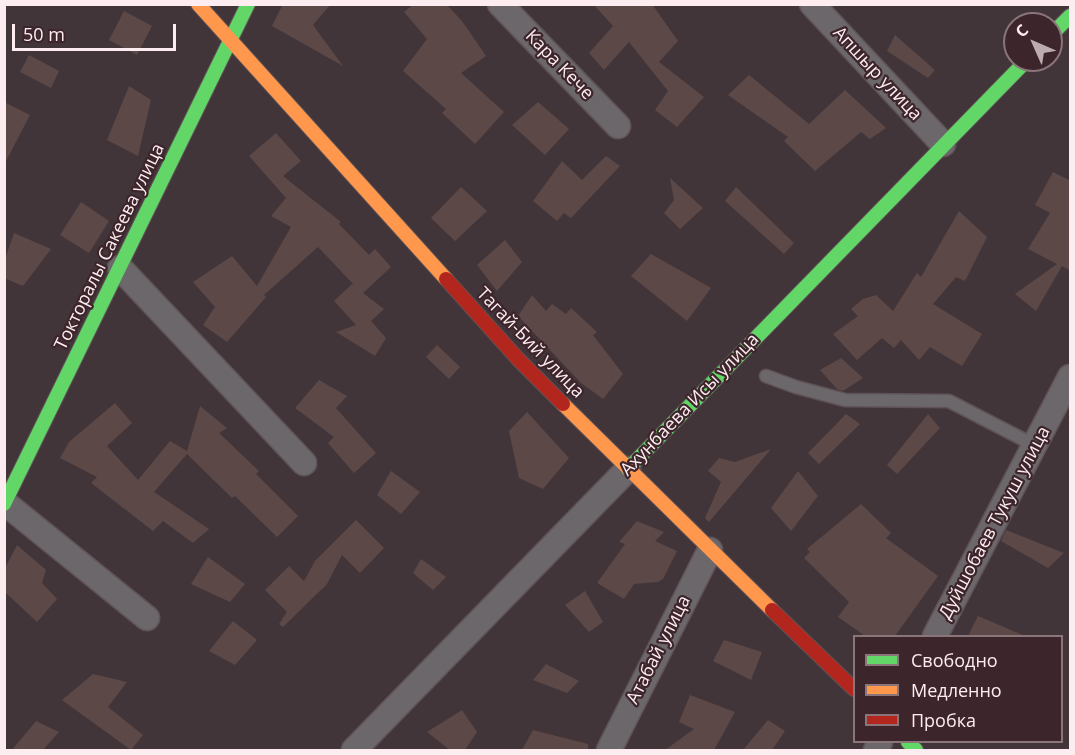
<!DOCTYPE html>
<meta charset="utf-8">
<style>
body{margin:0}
#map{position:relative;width:1075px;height:755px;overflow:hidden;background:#423539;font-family:"Open Sans",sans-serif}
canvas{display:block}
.frame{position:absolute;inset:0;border:6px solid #fdecf0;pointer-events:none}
.legend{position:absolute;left:853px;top:635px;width:210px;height:108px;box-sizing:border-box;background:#3d252c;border:2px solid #8a757a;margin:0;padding:8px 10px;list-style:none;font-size:18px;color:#fdecf0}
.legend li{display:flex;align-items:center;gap:12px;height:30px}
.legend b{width:30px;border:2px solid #8a757a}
.north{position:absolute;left:1003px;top:12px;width:60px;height:60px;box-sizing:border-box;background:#3d252c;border:2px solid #8a757a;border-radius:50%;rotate:315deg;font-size:16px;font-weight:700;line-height:24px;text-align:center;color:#fdecf0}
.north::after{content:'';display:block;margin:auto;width:21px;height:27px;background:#bcacb0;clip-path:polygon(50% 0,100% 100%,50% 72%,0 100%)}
.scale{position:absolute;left:12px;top:24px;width:164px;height:27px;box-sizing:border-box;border:3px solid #fdecf0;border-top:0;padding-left:8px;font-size:18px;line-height:21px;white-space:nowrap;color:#fdecf0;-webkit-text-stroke:4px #3d252c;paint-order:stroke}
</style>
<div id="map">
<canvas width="1075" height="755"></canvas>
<div class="frame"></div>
<ul class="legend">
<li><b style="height:8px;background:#63d668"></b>Свободно</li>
<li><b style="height:8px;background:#ff974d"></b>Медленно</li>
<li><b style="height:8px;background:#b3261e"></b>Пробка</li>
</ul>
<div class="north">С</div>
<div class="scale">50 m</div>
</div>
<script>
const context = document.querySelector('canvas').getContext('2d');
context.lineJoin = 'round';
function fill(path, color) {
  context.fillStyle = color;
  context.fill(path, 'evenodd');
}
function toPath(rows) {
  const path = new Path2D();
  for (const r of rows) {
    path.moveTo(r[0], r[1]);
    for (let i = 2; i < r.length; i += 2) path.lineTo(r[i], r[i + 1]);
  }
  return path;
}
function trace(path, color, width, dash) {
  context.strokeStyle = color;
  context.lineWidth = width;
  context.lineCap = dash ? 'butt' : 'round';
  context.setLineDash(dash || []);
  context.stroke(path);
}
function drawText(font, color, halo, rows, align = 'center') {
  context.font = font + ' "Open Sans",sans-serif';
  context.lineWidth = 4.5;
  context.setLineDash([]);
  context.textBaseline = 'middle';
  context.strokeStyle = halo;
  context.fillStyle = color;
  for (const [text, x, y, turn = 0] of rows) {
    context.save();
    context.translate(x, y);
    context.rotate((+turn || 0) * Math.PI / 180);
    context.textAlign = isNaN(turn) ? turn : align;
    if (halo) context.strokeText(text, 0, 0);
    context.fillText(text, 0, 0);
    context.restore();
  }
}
const building = toPath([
 [283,4,331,4,313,25,343,66,272,26],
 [414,4,446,4,462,21,486,56,461,73,504,112,475,144,442,113,446,109,403,71,427,39,404,12],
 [593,4,652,4,678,41,659,62,704,97,677,127,655,110,668,91,629,42,604,70,589,53,613,26],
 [124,11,152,26,137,55,109,40],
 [895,35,935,70,928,78,887,51],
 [29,55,59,71,51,88,20,72],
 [749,75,809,124,845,90,886,128,870,139,861,132,815,171,784,141,788,137,728,95],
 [129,86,151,100,138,156,107,140],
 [4,102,30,115,4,165],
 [538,102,569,129,545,155,512,125],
 [276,133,301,161,283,176,341,222,339,224,369,255,375,249,391,267,363,293,384,309,371,321,386,338,375,356,336,332,356,325,334,301,352,284,355,286,318,247,264,295,266,297,227,342,203,325,215,307,193,282,232,256,257,286,291,227,271,216,286,198,249,156],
 [606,156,620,166,571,218,564,213,557,221,533,201,562,161,582,180],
 [1053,172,1071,181,1071,271,1062,266,1036,311,1015,294,1057,264,1028,249,1050,213,1035,205],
 [670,178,703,208,680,229,664,213,674,200],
 [461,187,487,211,455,241,431,218],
 [736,187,794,243,784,254,725,201],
 [81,202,109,221,89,253,60,235],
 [959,211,987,237,965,281,956,277,933,304,982,334,962,366,930,347,919,360,901,340,894,348,882,338,857,360,833,334,858,316,851,309,863,299,876,295,893,311,917,273,921,277],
 [14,233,51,249,23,286,4,278,4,262],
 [505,240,522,262,497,291,477,265],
 [651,254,711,288,687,321,631,276],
 [532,295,546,311,552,304,566,314,571,308,597,332,593,335,623,374,603,399,581,383,518,316],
 [437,345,460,367,449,379,426,357],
 [841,358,863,378,843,391,837,389,820,370],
 [319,380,347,396,336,408,376,453,354,473,328,443,334,437,295,408],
 [115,403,132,423,107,446,138,480,170,441,187,451,200,406,227,428,219,433,259,471,256,474,298,516,277,537,235,496,232,498,187,454,154,492,209,529,193,543,163,521,153,531,91,483,97,477,60,458,69,442],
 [527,412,569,458,543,489,519,478,509,431],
 [846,414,860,424,819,464,808,453],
 [928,414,940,428,897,474,887,465],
 [771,449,709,522,705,518,721,482,708,471,719,458,735,462],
 [391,471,420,492,401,514,377,495],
 [798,471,818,496,791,531,771,508],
 [861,504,891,533,886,538,938,576,895,636,865,636,838,617,849,602,804,558,810,552,807,549],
 [356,520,384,548,360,573,342,555,327,584,283,627,279,624,287,612,265,590,289,566,304,581,315,561],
 [637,521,664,532,655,541,677,551,663,579,658,582,634,584,624,599,597,583,625,544,619,542],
 [1006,530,1064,553,1048,568,1001,541],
 [17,545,46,570,42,583,57,599,37,622,4,591,4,570],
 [208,557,245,584,230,602,191,584],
 [421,559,446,577,433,590,413,573],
 [585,591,603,622,589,632,565,605],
 [978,616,1025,636,968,636],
 [233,621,257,640,235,665,209,651],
 [724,640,762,652,751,680,713,661],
 [546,664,579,681,567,693,533,680],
 [93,674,127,682,108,707,143,735,131,750,62,700],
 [690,695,735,712,714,750,665,750,694,729,679,722],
 [462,710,477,732,465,750,450,750,427,732],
 [768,720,785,731,772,750,743,750],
 [36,721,59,732,43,750,12,750],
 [533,730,588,744,588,750,522,750]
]);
const lane = toPath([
 [766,376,796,387,845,400,949,401,1036,446]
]);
const street = toPath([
 [500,4,618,126],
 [812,4,943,144],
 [120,268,304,463],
 [5,503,147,618],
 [935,636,1070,377],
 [354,750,628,469],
 [609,750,710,550],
 [876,750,880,742]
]);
const fast = toPath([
 [1051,35,1070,16],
 [628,469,1027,60],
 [4,504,248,4],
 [908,742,916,750]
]);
const slow = toPath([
 [198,4,446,279],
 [563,404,772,610]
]);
const jam = toPath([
 [446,279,518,359,563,404],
 [772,610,854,689]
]);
const streetNames = [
 ["Кара Кече",559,65,46],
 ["Апшыр улица",877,74,47],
 ["Токторалы Сакеева улица",110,247,-64],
 ["Тагай-Бий улица",530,343,46],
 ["Ахунбаева Исы улица",690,405,-46],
 ["Дуйшобаев Тукуш улица",995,523,-62],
 ["Атабай улица",659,650,-63]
];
fill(building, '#5c4847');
trace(lane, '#5f5357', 15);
trace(street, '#5f5357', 27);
trace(fast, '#5f5357', 16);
trace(slow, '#5f5357', 16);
trace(jam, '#5f5357', 16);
trace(lane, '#6c676a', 12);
trace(street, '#6c676a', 24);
trace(fast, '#63d668', 14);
trace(slow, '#ff974d', 14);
trace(jam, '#b3261e', 14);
drawText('18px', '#fdecf0', '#3d252c', streetNames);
</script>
